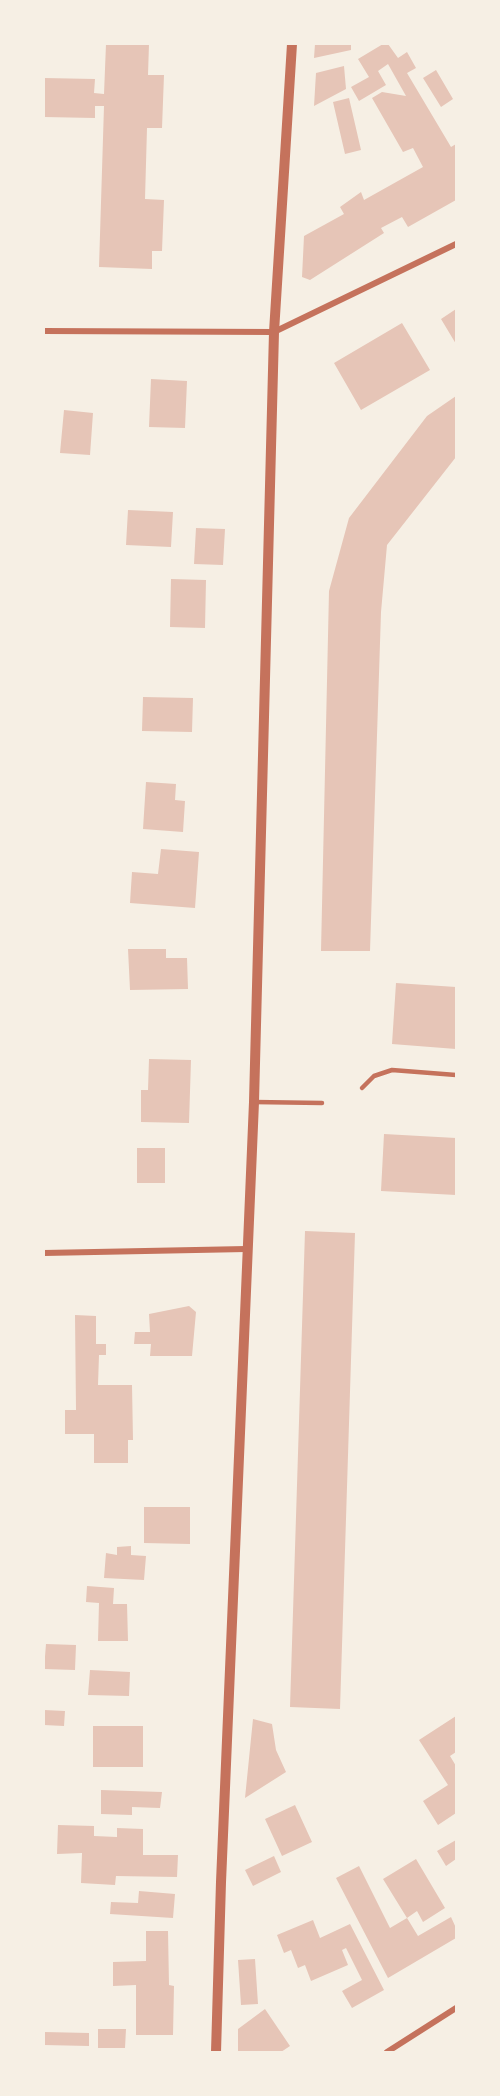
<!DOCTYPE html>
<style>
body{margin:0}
#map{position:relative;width:500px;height:2096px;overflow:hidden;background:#f6efe4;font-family:Lato,sans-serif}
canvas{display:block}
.frame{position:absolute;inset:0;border:45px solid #f6efe4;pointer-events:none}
</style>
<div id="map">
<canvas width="500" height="2096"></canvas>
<div class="frame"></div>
</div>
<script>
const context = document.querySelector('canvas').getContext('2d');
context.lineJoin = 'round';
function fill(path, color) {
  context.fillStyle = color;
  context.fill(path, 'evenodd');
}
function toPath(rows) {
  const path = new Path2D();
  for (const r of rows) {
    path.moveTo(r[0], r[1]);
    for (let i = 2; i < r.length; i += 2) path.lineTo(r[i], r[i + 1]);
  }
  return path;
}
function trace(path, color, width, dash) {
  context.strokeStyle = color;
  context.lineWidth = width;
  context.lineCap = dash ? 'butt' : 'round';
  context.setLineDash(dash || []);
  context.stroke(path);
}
const building = toPath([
 [106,44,149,44,148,75,164,75,162,128,147,128,145,199,164,200,162,251,152,251,152,269,99,267,104,106,95,106,95,118,44,117,44,78,95,79,94,93,104,94],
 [315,44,351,44,351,50,314,58],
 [383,44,388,44,398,58,407,52,416,68,407,73,451,147,456,144,456,200,408,227,402,217,381,228,384,233,310,280,302,277,304,236,344,214,340,207,361,192,364,200,423,167,413,148,403,152,372,98,382,92,406,96,388,64,378,71,386,85,359,101,351,87,369,77,358,59],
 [344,66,346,89,314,106,316,73],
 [436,70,453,99,441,107,423,78],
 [349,98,361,150,345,154,333,102],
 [456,309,456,344,441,319],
 [402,323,430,370,361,410,334,363],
 [151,379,187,381,185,428,149,427],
 [456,396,456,457,387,545,381,612,370,951,321,951,329,591,349,518,427,416],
 [64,410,93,413,90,455,60,453],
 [128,510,173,512,171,547,126,545],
 [196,528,225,529,223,565,194,564],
 [171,579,206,580,205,628,170,627],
 [143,697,193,698,192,732,142,731],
 [146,782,176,784,175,800,185,801,183,832,143,829],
 [161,849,199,852,195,908,130,903,132,872,158,874],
 [128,949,166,949,166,958,187,958,188,989,130,990],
 [396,983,456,987,456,1049,392,1044],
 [149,1059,191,1060,189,1123,141,1122,141,1090,148,1090],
 [384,1134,456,1138,456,1195,381,1191],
 [137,1148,165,1148,165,1183,137,1183],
 [305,1231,355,1233,340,1709,290,1707],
 [189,1306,196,1312,192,1356,150,1356,151,1344,134,1344,135,1332,150,1332,149,1314],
 [75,1315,96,1316,96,1344,106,1344,106,1355,99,1355,98,1385,132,1385,133,1440,128,1440,128,1463,94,1463,94,1434,65,1434,65,1410,76,1410],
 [144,1507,190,1507,190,1544,144,1543],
 [131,1546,131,1555,146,1556,144,1580,104,1578,106,1553,117,1555,117,1547],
 [87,1586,114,1588,113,1604,127,1604,128,1641,98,1641,99,1603,86,1602],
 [46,1644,76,1645,75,1670,44,1669],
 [90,1670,130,1672,129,1696,88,1695],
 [44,1710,65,1711,64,1726,44,1725],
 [456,1716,456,1752,450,1756,456,1766,456,1813,438,1825,423,1801,448,1785,419,1740],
 [253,1719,272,1724,276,1750,286,1772,245,1798],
 [93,1726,143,1726,143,1767,93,1767],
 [101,1790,162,1792,160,1808,132,1807,132,1815,101,1814],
 [295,1805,312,1842,282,1856,265,1819],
 [58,1825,94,1826,94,1836,117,1837,117,1828,143,1829,143,1855,178,1855,177,1877,116,1876,115,1885,81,1883,82,1853,57,1854],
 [456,1840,456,1859,446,1866,437,1851],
 [274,1856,281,1872,253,1886,245,1870],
 [416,1859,445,1908,423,1922,417,1911,407,1918,418,1936,451,1917,456,1928,456,1938,388,1978,336,1878,359,1866,390,1928,407,1918,383,1879],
 [139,1891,175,1894,173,1918,110,1914,111,1902,138,1903],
 [313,1920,320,1938,350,1924,384,1990,352,2008,342,1991,362,1980,346,1948,342,1950,348,1965,311,1981,305,1965,298,1968,291,1950,284,1953,277,1935],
 [146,1931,168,1931,169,1985,174,1986,173,2035,136,2035,136,1985,113,1986,113,1962,146,1961],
 [255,1959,258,2004,241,2005,238,1960],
 [265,2009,290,2046,281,2052,238,2052,238,2029],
 [98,2029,126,2029,125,2048,98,2048],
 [44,2032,89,2033,89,2046,44,2045]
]);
const service = toPath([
 [362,1088,374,1076,392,1070,456,1075],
 [254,1102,322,1103]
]);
const minor = toPath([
 [44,331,274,332,456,244],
 [44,1253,246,1249],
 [387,2052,456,2008]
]);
const tertiary = toPath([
 [216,2052,221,1882,254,1102,274,332,292,44]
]);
fill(building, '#e6c5b7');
trace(service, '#c5725c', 4.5);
trace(minor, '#c5725c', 6);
trace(tertiary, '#c5725c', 10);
</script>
